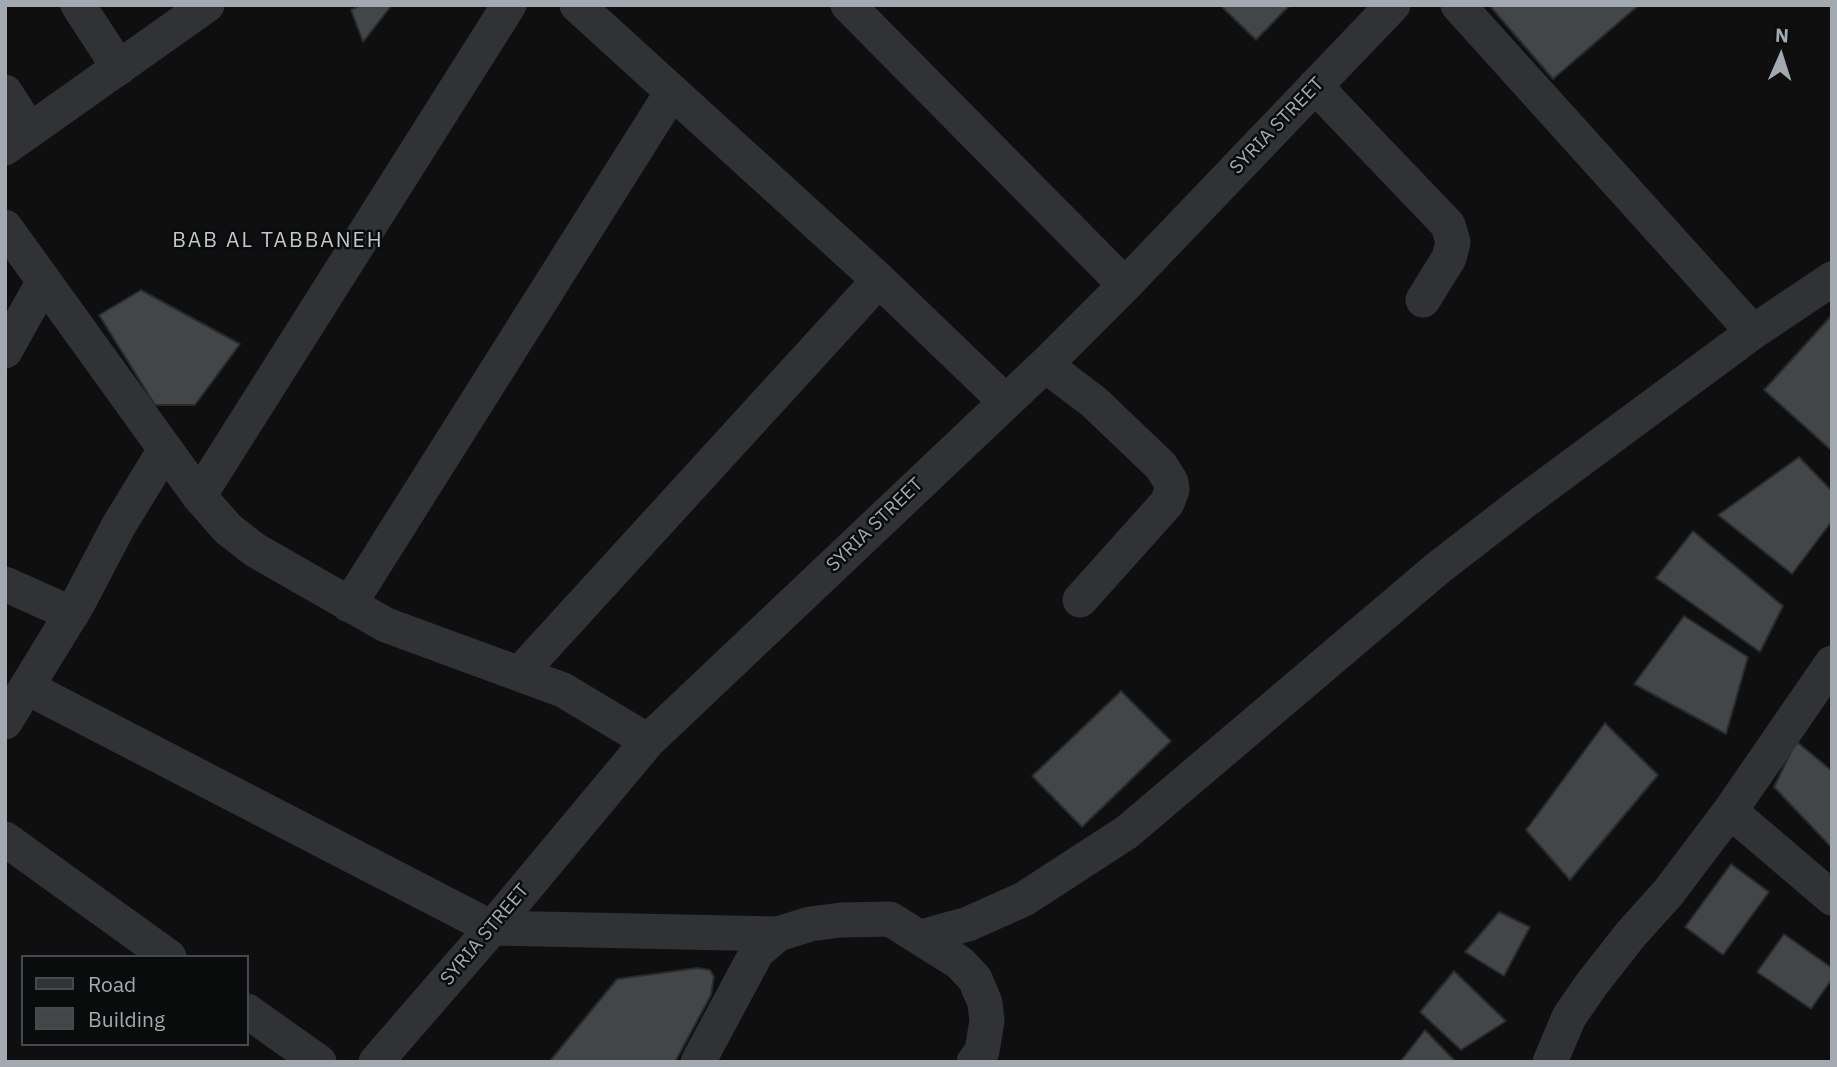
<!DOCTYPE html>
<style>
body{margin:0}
#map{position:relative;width:1837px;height:1067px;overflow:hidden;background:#0f0f10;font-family:"IBM Plex Sans",sans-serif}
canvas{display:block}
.frame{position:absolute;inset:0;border:7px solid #a2a9b0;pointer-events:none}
.legend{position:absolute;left:21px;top:955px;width:228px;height:91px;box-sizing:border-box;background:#0a0b0b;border:2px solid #474a4d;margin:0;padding:9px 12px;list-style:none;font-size:21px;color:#a2a9b0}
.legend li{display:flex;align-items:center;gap:14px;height:35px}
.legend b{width:35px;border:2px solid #474a4d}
.north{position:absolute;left:1746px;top:21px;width:70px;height:70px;-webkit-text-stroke:5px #0a0b0b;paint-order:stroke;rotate:3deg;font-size:19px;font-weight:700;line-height:28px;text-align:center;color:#a2a9b0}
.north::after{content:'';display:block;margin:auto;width:24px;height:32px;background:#a2a9b0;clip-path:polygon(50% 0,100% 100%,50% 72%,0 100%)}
</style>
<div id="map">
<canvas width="1837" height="1067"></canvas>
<div class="frame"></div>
<ul class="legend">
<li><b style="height:9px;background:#313235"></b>Road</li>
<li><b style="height:19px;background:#434648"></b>Building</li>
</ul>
<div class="north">N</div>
</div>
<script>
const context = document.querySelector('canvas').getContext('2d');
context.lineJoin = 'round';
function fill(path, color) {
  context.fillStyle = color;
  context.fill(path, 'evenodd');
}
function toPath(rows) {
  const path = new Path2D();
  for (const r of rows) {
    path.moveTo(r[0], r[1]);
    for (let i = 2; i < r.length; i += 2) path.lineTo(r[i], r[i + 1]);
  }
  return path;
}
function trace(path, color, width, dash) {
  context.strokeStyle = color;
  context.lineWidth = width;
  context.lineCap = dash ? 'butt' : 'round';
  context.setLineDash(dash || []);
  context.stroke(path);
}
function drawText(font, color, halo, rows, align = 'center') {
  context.font = font + ' "IBM Plex Sans",sans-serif';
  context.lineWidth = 5;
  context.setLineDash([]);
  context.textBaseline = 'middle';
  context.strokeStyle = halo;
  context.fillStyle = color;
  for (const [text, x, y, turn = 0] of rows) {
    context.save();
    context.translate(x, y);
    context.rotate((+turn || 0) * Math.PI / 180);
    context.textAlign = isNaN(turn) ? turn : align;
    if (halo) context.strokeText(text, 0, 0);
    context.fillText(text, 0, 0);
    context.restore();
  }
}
const building = toPath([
 [361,5,392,5,363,42,351,10,361,5],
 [1223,5,1290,5,1256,40,1222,7,1223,5],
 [1489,5,1639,5,1553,79,1489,5],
 [141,290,240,344,195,405,155,405,99,315,141,290],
 [1832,315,1832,451,1764,390,1832,315],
 [1799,457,1832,491,1832,521,1792,574,1718,515,1799,457],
 [1693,531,1783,606,1760,652,1656,578,1693,531],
 [1684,616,1748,657,1726,734,1634,684,1684,616],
 [1121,691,1171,741,1082,827,1032,776,1121,691],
 [1605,723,1658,775,1570,880,1526,830,1605,723],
 [1796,741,1832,771,1832,848,1774,787,1796,741],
 [1731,864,1769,892,1723,955,1685,927,1731,864],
 [1499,912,1530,927,1504,976,1465,952,1499,912],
 [1784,934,1832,968,1832,979,1811,1009,1757,972,1784,934],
 [697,968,710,970,714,977,711,995,675,1062,549,1062,617,979,697,968],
 [1454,971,1506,1021,1461,1050,1420,1012,1454,971],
 [1425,1030,1456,1062,1400,1062,1425,1030]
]);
const minor = toPath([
 [78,5,119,68],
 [577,5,879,280,1005,401],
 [848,5,1125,285],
 [1458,5,1753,332],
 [1315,86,1448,225,1453,242,1449,258,1423,300],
 [5,92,29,129],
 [5,148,207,5],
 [5,227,199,496,228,529,255,550,386,625,563,690,648,741],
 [5,351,44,281],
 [1045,365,1094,402,1161,466,1171,482,1172,490,1167,503,1080,600],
 [199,496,509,5],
 [5,584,72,614],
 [349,605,672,92],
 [520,673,879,280],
 [28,688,492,928,778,934],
 [5,722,77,605,119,525,165,450],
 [1730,811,1832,898],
 [5,839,169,957],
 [921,937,968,924,1024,899,1127,832,1438,568,1522,503,1753,332,1832,279],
 [247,1011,319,1062],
 [376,1062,492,928,648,741,1045,365,1125,285,1393,5],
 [698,1062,757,952,778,934,810,924,841,920,890,919,960,963,975,979,985,1003,987,1021,982,1051,974,1062],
 [1550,1062,1569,1017,1591,985,1631,934,1668,893,1730,811,1832,663]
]);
const streetNames = [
 ["SYRIA STREET",1277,126,-46],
 ["SYRIA STREET",875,525,-44],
 ["SYRIA STREET",485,935,-50]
];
const neighbourhoodNames = [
 ["BAB AL TABBANEH",278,241]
];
fill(building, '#434648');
trace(building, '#292a2c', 2);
trace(minor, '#313235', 35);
drawText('19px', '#a2a9b0', '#0a0b0b', streetNames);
context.letterSpacing = '2px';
drawText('21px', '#c2c7cc', '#0a0b0b', neighbourhoodNames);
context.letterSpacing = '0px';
</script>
